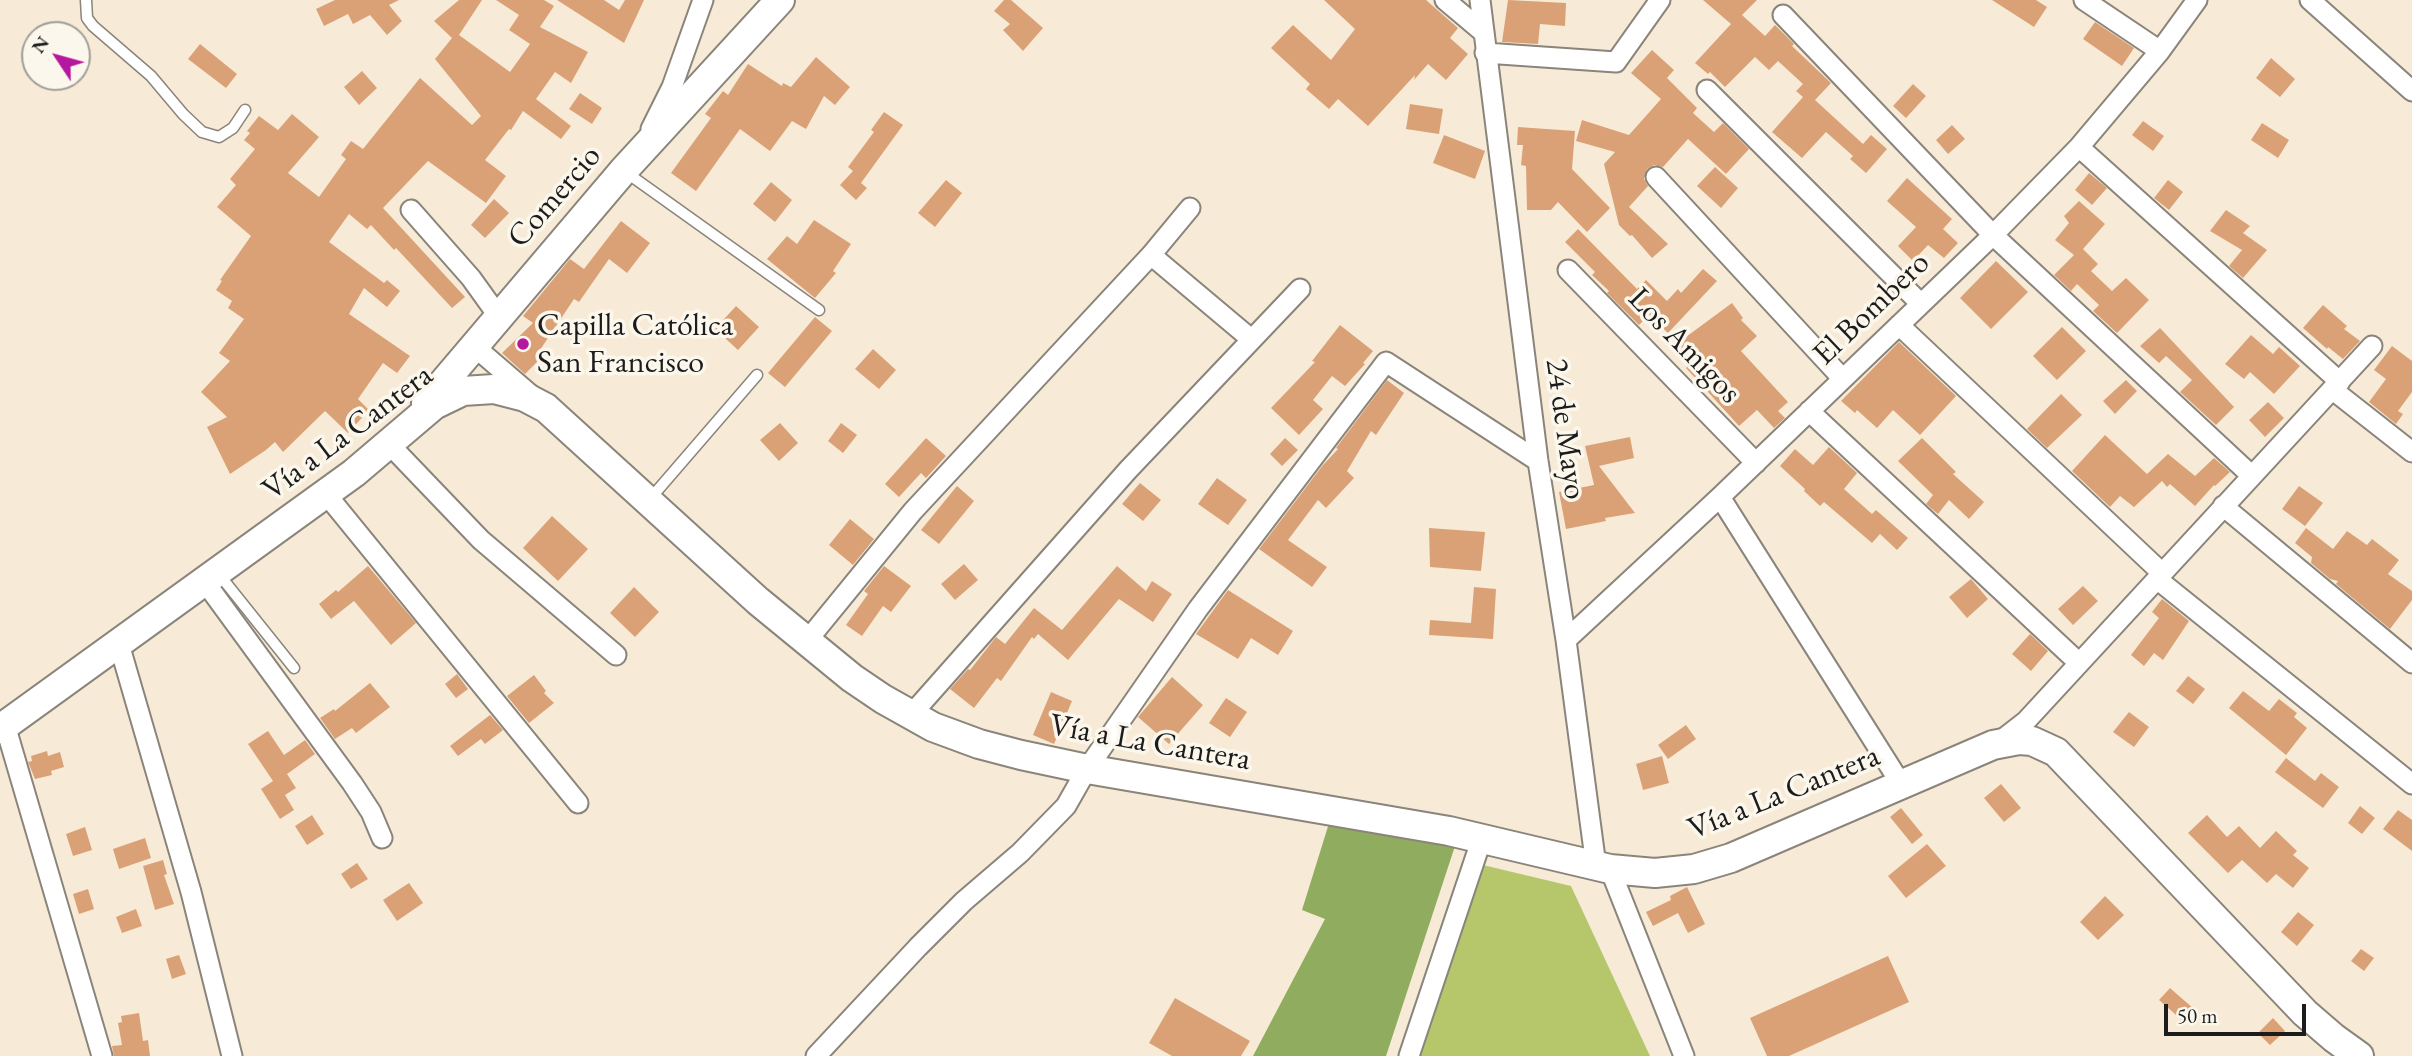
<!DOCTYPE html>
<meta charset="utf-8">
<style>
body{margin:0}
#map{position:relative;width:2412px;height:1056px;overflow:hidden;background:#f7ebd8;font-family:"EB Garamond",serif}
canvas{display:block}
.north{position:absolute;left:21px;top:21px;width:70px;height:70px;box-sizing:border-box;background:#fbf7ec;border:2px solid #a29f99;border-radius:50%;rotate:306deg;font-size:19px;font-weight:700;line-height:28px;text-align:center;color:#1c1c1c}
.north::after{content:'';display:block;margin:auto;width:24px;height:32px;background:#b5179e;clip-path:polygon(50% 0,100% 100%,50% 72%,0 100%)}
.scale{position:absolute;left:2164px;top:1004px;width:142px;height:32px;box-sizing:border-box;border:4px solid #1c1c1c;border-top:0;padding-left:9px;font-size:21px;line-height:24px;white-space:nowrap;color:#1c1c1c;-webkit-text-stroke:5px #fbf7ec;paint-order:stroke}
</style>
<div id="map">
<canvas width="2412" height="1056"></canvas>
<div class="north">N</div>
<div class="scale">50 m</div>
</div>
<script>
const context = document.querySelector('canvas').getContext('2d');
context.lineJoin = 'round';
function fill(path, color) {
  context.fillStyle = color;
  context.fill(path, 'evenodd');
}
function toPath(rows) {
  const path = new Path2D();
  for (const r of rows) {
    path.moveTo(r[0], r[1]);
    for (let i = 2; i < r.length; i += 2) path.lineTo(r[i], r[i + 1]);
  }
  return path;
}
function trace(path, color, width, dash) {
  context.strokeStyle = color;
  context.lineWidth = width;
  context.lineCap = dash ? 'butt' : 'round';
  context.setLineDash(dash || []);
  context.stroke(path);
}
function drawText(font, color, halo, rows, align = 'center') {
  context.font = font + ' "EB Garamond",serif';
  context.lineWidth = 7;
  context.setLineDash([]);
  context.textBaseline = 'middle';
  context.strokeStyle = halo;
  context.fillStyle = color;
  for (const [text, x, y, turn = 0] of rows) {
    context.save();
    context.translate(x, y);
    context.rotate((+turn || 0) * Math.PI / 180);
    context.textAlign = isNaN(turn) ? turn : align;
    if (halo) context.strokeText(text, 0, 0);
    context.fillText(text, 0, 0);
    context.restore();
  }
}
const green = toPath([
 [1483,865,1571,886,1650,1056,1419,1056]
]);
const forest = toPath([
 [1330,820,1456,843,1386,1056,1253,1056,1325,919,1302,910]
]);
const building = toPath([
 [335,0,399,0,389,5,402,21,387,35,370,15,353,24,348,14,324,26,316,9],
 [459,0,482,0,459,35,510,72,530,44,509,30,519,15,496,0,544,0,554,6,540,27,588,52,571,83,555,72,536,99,571,126,561,139,523,111,511,130,509,129,485,160,506,176,486,203,428,161,383,208,465,297,452,308,396,248,394,250,371,225,367,229,349,214,329,242,384,283,387,280,400,291,387,307,364,288,349,314,410,356,397,373,383,363,358,399,369,410,348,433,325,411,283,452,275,442,266,450,230,474,207,427,227,417,201,392,230,361,219,353,244,319,228,308,232,301,216,290,222,281,220,280,251,236,217,207,236,185,230,179,255,149,244,140,250,133,247,131,259,116,278,130,292,114,319,137,288,173,319,197,346,159,341,155,351,141,363,149,420,78,472,125,481,116,435,59,452,38,434,21],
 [557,0,604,0,619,10,625,0,644,0,624,43],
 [1004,0,1011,0,1043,28,1023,51,1003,30,1010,24,994,11],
 [1324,0,1426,0,1458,28,1450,38,1468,54,1446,80,1428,64,1414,80,1415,75,1368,126,1338,99,1329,109,1306,89,1310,84,1271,48,1293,25,1331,60,1355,29],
 [1508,0,1566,3,1565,26,1540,24,1538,44,1502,42],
 [1703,0,1757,0,1742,15,1765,36,1775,25,1794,44,1792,46,1831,83,1815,100,1863,144,1871,135,1887,149,1866,173,1850,159,1853,156,1826,132,1802,158,1772,132,1803,97,1796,91,1803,84,1778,61,1769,70,1755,57,1725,87,1710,72,1708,74,1695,63,1731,24],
 [1992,0,2036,0,2047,7,2034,27],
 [2095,22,2134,48,2122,66,2083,39],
 [200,44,237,74,226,88,188,59],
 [1652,50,1674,70,1667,78,1697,108,1693,113,1714,132,1723,123,1749,149,1726,174,1688,139,1663,167,1654,165,1647,169,1644,179,1648,186,1629,207,1668,244,1652,258,1632,235,1630,236,1619,225,1604,164,1615,152,1576,141,1582,120,1629,135,1661,99,1631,73],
 [816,57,850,87,835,105,824,96,806,129,792,121,770,151,740,129,696,191,671,173,711,118,705,114,723,91,728,95,748,64,782,86,783,83,791,87],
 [2271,58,2295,79,2280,97,2256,78],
 [362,71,377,88,359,105,344,87],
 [1913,84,1926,96,1906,118,1893,106],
 [580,93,602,108,592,124,569,109],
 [1410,104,1443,109,1439,134,1406,129],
 [884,112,903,125,861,183,867,188,856,200,840,185,853,171,848,167,874,132,871,130],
 [2143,121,2164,136,2153,151,2132,135],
 [2262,123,2289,140,2278,158,2251,140],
 [1952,125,1965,139,1948,154,1936,140],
 [1518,127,1575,131,1572,169,1610,208,1587,232,1558,202,1551,210,1527,210,1526,166,1521,165,1523,145,1517,145],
 [1444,135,1485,151,1475,179,1433,163],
 [1715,167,1738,188,1721,208,1697,186],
 [2089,173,2107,188,2092,205,2075,190],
 [1907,178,1952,219,1943,229,1958,243,1944,258,1928,245,1913,261,1898,246,1916,227,1887,201],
 [946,180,962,193,935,227,918,213],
 [2168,180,2183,192,2169,210,2154,198],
 [771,182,792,200,775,222,753,204],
 [494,199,509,213,485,238,471,225],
 [2079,201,2105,224,2083,249,2098,264,2091,271,2112,291,2126,278,2149,300,2117,333,2093,311,2099,305,2077,284,2071,291,2054,275,2074,255,2055,240,2069,223,2064,216],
 [2226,210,2250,226,2243,233,2267,250,2243,278,2229,266,2242,250,2210,231],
 [814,220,851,244,833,271,836,273,815,298,767,259,787,236,797,244],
 [621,221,650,243,627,273,609,259,579,302,574,299,540,350,544,355,525,374,502,353,533,323,523,316,570,259,584,269],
 [1578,229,1637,289,1646,280,1667,301,1678,289,1681,293,1703,269,1717,281,1668,333,1649,315,1639,325,1607,293,1609,291,1592,275,1595,272,1565,242],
 [1996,261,2028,292,1991,329,1960,298],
 [1732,303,1743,318,1741,320,1757,336,1741,351,1788,402,1778,411,1785,418,1774,428,1757,410,1739,426,1686,368,1690,364,1671,348],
 [2323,305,2347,326,2344,329,2360,341,2343,359,2328,347,2327,349,2303,328],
 [736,306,759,327,738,350,715,329],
 [815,317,832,331,785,387,768,373],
 [1340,325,1373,351,1363,363,1365,364,1345,386,1332,376,1313,400,1323,409,1299,435,1271,408,1315,362,1312,361],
 [2062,327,2086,351,2057,380,2033,356],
 [2160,328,2234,407,2216,425,2180,392,2192,380,2166,356,2159,363,2140,346],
 [2251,335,2273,354,2279,347,2300,366,2274,394,2250,372,2244,379,2225,364],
 [1899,342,1956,396,1920,435,1893,410,1877,428,1857,410,1855,413,1841,401],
 [2392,346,2412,361,2412,392,2398,411,2403,414,2396,424,2369,402,2386,379,2374,370],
 [873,349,896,370,879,389,855,369],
 [1387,380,1404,393,1376,435,1371,431,1347,471,1354,478,1326,508,1318,500,1288,540,1327,567,1312,587,1259,549,1323,465,1338,449,1336,448],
 [2126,380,2137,391,2115,414,2103,401],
 [2061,394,2082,415,2047,448,2027,429],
 [2268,402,2284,418,2265,437,2249,420],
 [780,423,798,443,779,461,760,440],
 [841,423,857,435,843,453,828,441],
 [2105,435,2147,474,2168,454,2195,476,2214,458,2230,472,2215,486,2214,485,2195,506,2170,484,2167,487,2162,481,2134,507,2120,496,2110,507,2072,471],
 [1630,437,1634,458,1599,466,1635,513,1605,518,1606,521,1566,529,1559,492,1594,485,1585,446],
 [926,438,946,456,926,478,921,473,899,497,885,484],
 [1285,438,1298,450,1282,466,1270,454],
 [1922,438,1956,472,1953,474,1984,502,1969,519,1949,500,1938,514,1926,504,1933,495,1898,461],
 [1829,447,1857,473,1844,489,1872,514,1876,510,1908,538,1897,550,1880,534,1872,543,1824,502,1820,506,1804,491,1805,489,1780,466,1795,449,1813,465],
 [1217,478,1247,500,1228,525,1198,504],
 [1140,483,1161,500,1143,521,1122,504],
 [957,486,974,501,939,544,921,530],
 [2299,486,2323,503,2305,526,2282,509],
 [552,516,588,549,558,581,523,548],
 [850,519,874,539,853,565,829,545],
 [1429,528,1485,532,1481,571,1430,567],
 [2306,528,2333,549,2347,531,2367,545,2372,539,2399,560,2388,574,2412,591,2412,600,2390,629,2336,584,2338,581,2330,579,2311,563,2312,557,2295,543],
 [964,564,978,580,955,600,941,584],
 [368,566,416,623,391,645,354,601,331,619,319,604,336,590,338,592],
 [884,566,911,586,891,612,883,606,862,636,846,625,868,594,864,591],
 [1117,566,1146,591,1152,581,1172,594,1153,622,1119,599,1068,660,1038,634,1034,639,1032,637,1001,681,997,678,974,708,950,689,968,669,970,670,996,637,1005,644,1034,608,1062,630],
 [1971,579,1988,599,1967,618,1949,597],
 [2083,586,2098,601,2073,625,2058,609],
 [634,587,659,612,635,637,610,613],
 [1474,587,1496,589,1493,639,1429,635,1430,620,1471,623],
 [1228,590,1293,631,1278,655,1251,638,1238,659,1196,634],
 [2162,599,2189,621,2163,660,2154,653,2144,666,2131,655,2159,618,2152,612],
 [2030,634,2048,651,2031,671,2012,654],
 [457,674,468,689,456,698,445,684],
 [534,675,546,691,544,693,554,703,529,723,507,696],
 [2188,676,2205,689,2193,704,2176,691],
 [1172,677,1203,705,1169,744,1138,717],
 [370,683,390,707,356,733,352,728,335,739,320,718,334,709,335,711],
 [2243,691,2269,711,2279,699,2297,713,2294,717,2307,728,2286,755,2229,708],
 [1051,692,1072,701,1054,744,1033,735],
 [1226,698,1247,712,1230,737,1209,723],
 [2129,712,2149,727,2134,747,2113,732],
 [490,715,503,730,485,744,481,739,458,756,450,746],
 [1686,725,1696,739,1668,759,1658,745],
 [268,731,284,755,305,740,315,754,287,774,296,788,285,795,294,810,280,819,261,789,273,781,248,744],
 [47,751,48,756,60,752,64,767,51,771,52,775,35,779,28,762,32,761,31,756],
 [1662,756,1669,783,1643,790,1636,764],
 [2286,758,2315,781,2321,773,2339,787,2323,808,2275,772],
 [2001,784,2021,808,2004,822,1984,798],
 [2360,806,2375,818,2362,834,2348,823],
 [1901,808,1923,835,1912,844,1890,817],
 [2398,810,2412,820,2412,851,2383,829],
 [312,815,324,834,307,845,295,826],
 [2207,815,2227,837,2239,826,2260,848,2276,831,2297,851,2293,855,2309,868,2293,888,2276,874,2267,883,2242,860,2228,873,2188,833],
 [85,827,92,850,73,856,66,834],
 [145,838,151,858,119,869,113,849],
 [1927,844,1946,866,1906,898,1888,876],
 [163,860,167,874,164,875,174,904,155,910,143,866],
 [357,863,368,879,351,889,341,874],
 [409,883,423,903,397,921,383,900],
 [1687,887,1705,924,1688,933,1678,913,1653,926,1646,912,1671,900,1670,896],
 [88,889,94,909,79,914,73,894],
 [2105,896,2124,915,2098,940,2080,922],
 [136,909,142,926,122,933,116,917],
 [2298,912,2314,925,2297,946,2281,932],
 [2361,949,2374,958,2364,971,2351,961],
 [179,955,186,974,172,979,166,959],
 [1888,956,1909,1002,1789,1056,1767,1056,1750,1018],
 [2170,988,2194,1009,2183,1021,2159,1000],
 [1175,998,1250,1041,1241,1056,1172,1056,1149,1043],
 [139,1013,143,1041,148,1040,150,1056,114,1056,112,1046,122,1045,118,1023,122,1022,121,1016],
 [2273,1018,2285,1031,2270,1045,2258,1033]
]);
const lane = toPath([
 [86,0,87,18,93,26,151,76,183,114,202,132,219,137,233,128,245,110],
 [627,173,819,310],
 [650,499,757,375],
 [218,573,294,668]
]);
const street = toPath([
 [1445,0,1483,32],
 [1480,0,1538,461,1566,640,1596,866,1610,869,1684,1056],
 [2084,0,2160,51],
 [2310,0,2412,91],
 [1783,15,1993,235,2252,476],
 [1485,53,1616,62,1660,0],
 [1707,90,1921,304],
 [651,129,672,87,703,0],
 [2079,147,2340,382],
 [1656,177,1842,378],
 [411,210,471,278,499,317],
 [1151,255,1251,339],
 [1568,270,1756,463],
 [1899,325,2162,573,2157,579,2412,784],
 [475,347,532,396],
 [2333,390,2412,452],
 [1809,411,2079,663],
 [389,444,481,540,616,655],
 [326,494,578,803],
 [1720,497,1901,784],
 [2223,506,2412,663],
 [205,582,352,783,371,812,382,838],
 [1566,640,1720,497,1993,235,2079,147,2160,51,2197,0],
 [806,642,913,511,1151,255,1190,208],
 [119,644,191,892,232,1056],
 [910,716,1128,470,1300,289],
 [5,725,102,1056],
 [1999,742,2026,721,2372,346],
 [816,1056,918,947,964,901,1020,853,1066,806,1087,769,1198,609,1386,362,1538,461],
 [1409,1056,1482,838]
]);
const secondary = toPath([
 [426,403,623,171,780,0],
 [0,729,354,473,434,405,463,391,494,389,525,397,546,408,758,601,852,678,883,699,933,727,979,744,1021,755,1087,769,1449,831,1610,869,1655,873,1694,869,1731,858,1993,745,2019,740,2032,741,2056,752,2305,1013,2334,1038,2359,1056]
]);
const markers = [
 [523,344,7,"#b5179e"]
];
const streetNames = [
 ["Comercio",555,197,-49],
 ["El Bombero",1872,309,-44],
 ["Los Amigos",1684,346,46],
 ["24 de Mayo",1565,429,82],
 ["Vía a La Cantera",348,433,-37],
 ["Vía a La Cantera",1150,743,10],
 ["Vía a La Cantera",1784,793,-22]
];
const poiNames = [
 ["Capilla Católica",537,326],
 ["San Francisco",537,363]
];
fill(green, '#b6c76b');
fill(forest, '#90ac5f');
fill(building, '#dba176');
trace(lane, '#8a847a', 13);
trace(street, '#8a847a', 23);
trace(secondary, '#8a847a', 32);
trace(lane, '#fff', 10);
trace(street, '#fff', 19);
trace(secondary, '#fff', 28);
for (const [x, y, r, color] of markers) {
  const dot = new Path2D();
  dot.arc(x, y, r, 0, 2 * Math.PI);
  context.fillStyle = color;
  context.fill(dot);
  trace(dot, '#fbf7ec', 2.5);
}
drawText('32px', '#1c1c1c', '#fbf7ec', streetNames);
drawText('32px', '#1c1c1c', '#fbf7ec', poiNames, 'left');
</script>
